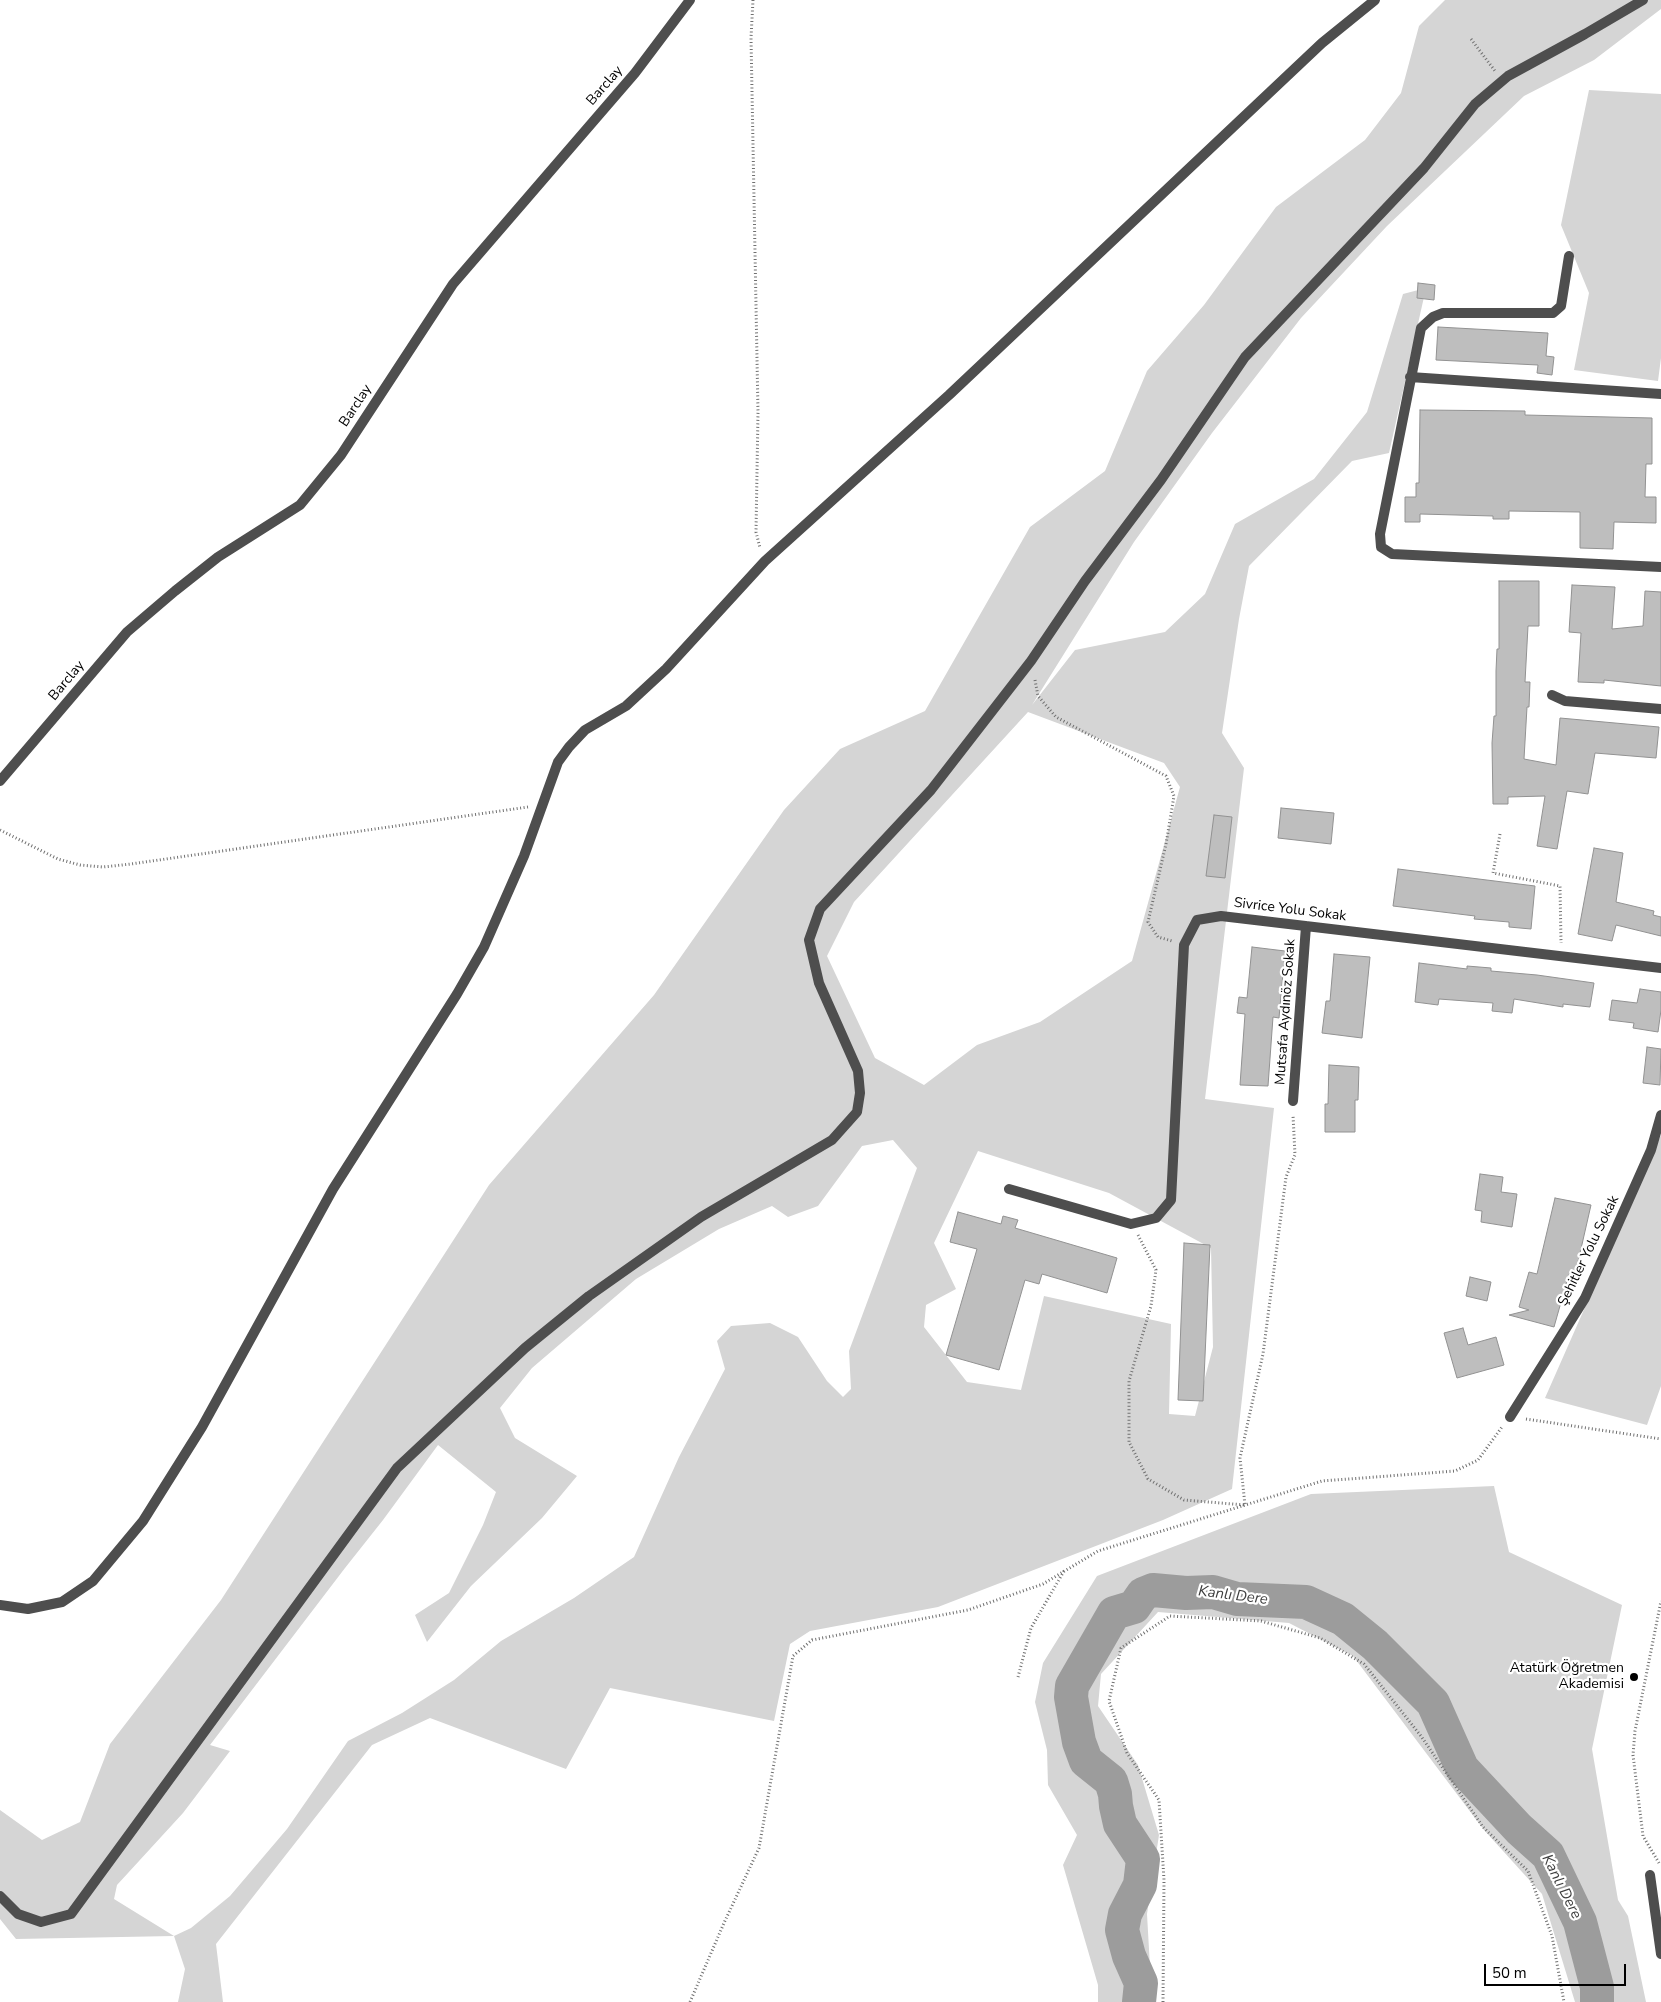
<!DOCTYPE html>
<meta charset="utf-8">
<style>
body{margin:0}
#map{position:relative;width:1661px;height:2002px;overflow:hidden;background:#fff;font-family:"Nunito Sans",sans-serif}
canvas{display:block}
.scale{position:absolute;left:1484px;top:1964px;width:142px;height:22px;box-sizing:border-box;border:2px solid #000;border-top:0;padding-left:6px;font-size:15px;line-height:18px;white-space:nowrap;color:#000;-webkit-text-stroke:4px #fff;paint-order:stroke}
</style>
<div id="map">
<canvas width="1661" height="2002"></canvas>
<div class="scale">50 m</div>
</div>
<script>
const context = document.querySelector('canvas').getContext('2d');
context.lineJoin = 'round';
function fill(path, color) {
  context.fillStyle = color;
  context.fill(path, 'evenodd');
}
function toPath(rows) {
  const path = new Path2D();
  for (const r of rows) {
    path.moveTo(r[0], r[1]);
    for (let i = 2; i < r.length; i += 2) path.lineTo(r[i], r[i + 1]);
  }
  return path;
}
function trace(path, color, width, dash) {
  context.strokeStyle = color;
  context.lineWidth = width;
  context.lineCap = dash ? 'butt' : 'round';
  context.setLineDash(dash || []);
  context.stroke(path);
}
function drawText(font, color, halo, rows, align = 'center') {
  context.font = font + ' "Nunito Sans",sans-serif';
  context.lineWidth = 4.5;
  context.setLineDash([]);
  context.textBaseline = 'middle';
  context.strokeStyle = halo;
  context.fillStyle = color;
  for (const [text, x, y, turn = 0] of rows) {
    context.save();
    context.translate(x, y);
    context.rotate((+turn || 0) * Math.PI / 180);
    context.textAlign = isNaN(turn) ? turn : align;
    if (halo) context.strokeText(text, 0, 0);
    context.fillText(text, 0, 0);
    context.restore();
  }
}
const green = toPath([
 [1445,0,1661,0,1661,9,1594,60,1524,96,1387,226,1301,318,1212,433,1134,542,1032,705,1075,650,1165,632,1205,594,1235,524,1314,479,1367,412,1403,294,1426,288,1389,453,1352,461,1249,566,1239,619,1222,733,1244,768,1205,1099,1274,1108,1232,1489,1163,1520,938,1607,810,1631,790,1644,774,1721,610,1688,566,1769,430,1718,372,1745,216,1944,223,2002,178,2002,185,1969,174,1936,16,1939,0,1919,0,1810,42,1840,80,1822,110,1744,221,1600,489,1185,654,995,784,810,840,749,925,711,1030,527,1105,471,1147,371,1204,305,1276,207,1365,140,1401,93,1419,26],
 [1028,712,1164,763,1180,787,1132,961,1040,1022,977,1045,924,1085,875,1058,827,956,854,902],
 [893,1140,917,1168,849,1351,851,1389,843,1397,827,1381,798,1337,770,1323,731,1326,717,1341,725,1369,679,1457,634,1557,574,1598,501,1641,454,1680,402,1713,348,1741,287,1829,230,1896,191,1928,174,1936,114,1899,117,1885,183,1813,230,1751,210,1745,345,1568,383,1520,438,1445,496,1492,483,1525,449,1593,415,1615,427,1642,471,1586,542,1518,577,1476,515,1438,500,1408,532,1368,636,1279,719,1229,772,1206,788,1217,818,1206,862,1146],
 [978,1151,1109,1193,1211,1248,1213,1347,1195,1416,1169,1414,1171,1324,1044,1296,1021,1390,967,1382,924,1327,926,1305,956,1289,934,1243],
 [1589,90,1661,94,1661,358,1658,381,1574,370,1589,293,1561,225],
 [1661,1135,1661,1386,1647,1425,1545,1398],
 [1494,1486,1509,1552,1622,1605,1592,1749,1618,1900,1628,1916,1646,2002,1575,2002,1542,1894,1484,1830,1353,1656,1289,1623,1158,1612,1101,1674,1098,1706,1138,1765,1159,1835,1147,1914,1152,2002,1098,2002,1098,1985,1063,1865,1077,1835,1048,1785,1047,1750,1035,1702,1043,1663,1097,1576,1311,1494]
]);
const river = toPath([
 [1139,2002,1141,1983,1129,1956,1122,1930,1125,1914,1140,1885,1143,1859,1120,1824,1116,1806,1115,1794,1111,1781,1086,1761,1079,1742,1071,1697,1072,1686,1114,1613,1134,1607,1143,1594,1153,1590,1186,1593,1213,1592,1237,1599,1306,1602,1343,1619,1375,1645,1433,1703,1462,1768,1519,1829,1548,1855,1580,1922,1597,1987,1597,2002]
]);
const building = toPath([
 [1418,283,1435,285,1434,300,1417,298,1418,283],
 [1438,327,1548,333,1546,356,1554,357,1552,375,1537,373,1538,365,1436,360,1438,327],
 [1420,410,1525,411,1525,415,1652,418,1652,464,1646,464,1645,497,1656,497,1656,523,1614,522,1613,549,1580,548,1580,512,1509,511,1509,519,1493,519,1493,516,1420,514,1420,522,1405,522,1405,497,1416,497,1416,483,1419,483,1420,410],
 [1499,581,1539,581,1539,626,1528,626,1525,682,1530,682,1529,707,1527,707,1524,759,1556,765,1560,718,1659,727,1656,758,1595,753,1588,794,1567,791,1557,849,1537,846,1545,796,1508,797,1508,804,1493,804,1492,743,1494,716,1496,716,1496,671,1497,649,1499,649,1499,581],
 [1572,585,1615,587,1612,629,1643,626,1645,591,1661,592,1661,686,1604,680,1604,683,1578,682,1581,633,1569,632,1572,585],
 [1281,808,1334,813,1331,844,1278,838,1281,808],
 [1214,815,1232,817,1225,878,1206,876,1214,815],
 [1594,848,1623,853,1616,902,1654,911,1653,915,1661,917,1661,936,1616,925,1612,941,1578,934,1594,848],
 [1398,869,1535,886,1531,929,1509,927,1509,922,1474,919,1475,916,1393,906,1398,869],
 [1252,947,1285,951,1279,1018,1273,1017,1268,1086,1240,1085,1245,1014,1237,1013,1239,997,1247,998,1252,947],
 [1334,954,1370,957,1362,1038,1322,1033,1326,1001,1330,1001,1334,954],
 [1419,963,1467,969,1467,966,1491,968,1491,971,1537,975,1594,983,1590,1007,1563,1004,1563,1007,1514,999,1512,1013,1492,1011,1493,1003,1439,999,1438,1005,1415,1002,1419,963],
 [1640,989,1661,992,1661,1010,1658,1032,1633,1028,1634,1023,1609,1020,1612,1000,1637,1003,1640,989],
 [1647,1047,1661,1049,1660,1085,1643,1083,1647,1047],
 [1329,1065,1359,1067,1358,1100,1355,1100,1355,1132,1325,1132,1325,1104,1328,1104,1329,1065],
 [1480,1174,1503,1177,1501,1192,1517,1194,1512,1227,1481,1222,1482,1211,1475,1210,1480,1174],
 [1555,1198,1591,1205,1575,1275,1569,1274,1554,1327,1509,1315,1529,1310,1519,1307,1529,1272,1537,1274,1555,1198],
 [958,1212,1001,1224,1003,1216,1018,1220,1015,1228,1117,1258,1107,1293,1042,1274,1039,1284,1025,1280,999,1370,946,1355,977,1249,950,1242,958,1212],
 [1184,1243,1210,1245,1203,1401,1178,1400,1184,1243],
 [1470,1277,1491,1282,1487,1301,1466,1296,1470,1277],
 [1463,1328,1468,1345,1496,1337,1504,1365,1457,1378,1444,1333,1463,1328]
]);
const path = toPath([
 [753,0,751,38,758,412,756,532,760,548],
 [1471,39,1495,71],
 [1035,680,1038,696,1056,717,1166,776,1174,796,1166,844,1148,922,1158,937,1172,941],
 [0,830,58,859,80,865,103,867,131,864,528,807],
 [1500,834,1493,873,1560,886,1561,943],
 [1138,1235,1156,1270,1151,1306,1129,1381,1129,1442,1148,1479,1184,1500,1245,1505,1240,1458,1263,1354,1286,1177,1295,1155,1293,1115],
 [1526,1419,1661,1439],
 [1018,1677,1031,1628,1064,1571],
 [1659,1863,1643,1836,1633,1755,1635,1731,1661,1601],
 [690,2002,724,1923,759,1848,793,1656,812,1640,968,1610,1043,1584,1098,1551,1322,1481,1455,1471,1478,1460,1502,1427],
 [1163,2002,1164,1880,1159,1800,1127,1753,1109,1701,1121,1648,1170,1616,1261,1621,1320,1638,1364,1664,1421,1736,1483,1827,1528,1871,1552,1936,1564,2002]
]);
const street = toPath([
 [1569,256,1561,306,1553,313,1443,313,1433,317,1421,328,1380,534,1381,547,1392,554,1661,567],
 [1410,377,1661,394],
 [1552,695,1565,701,1661,709],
 [0,781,127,632,175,591,218,557,300,505,341,455,453,284,635,73,690,0],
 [1293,1101,1306,926],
 [1009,1189,1131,1224,1156,1218,1171,1200,1184,945,1197,920,1221,916,1661,968],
 [1510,1417,1585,1298,1651,1150,1661,1115],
 [0,1605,28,1609,62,1602,93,1581,143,1521,202,1427,333,1189,457,994,484,947,524,856,558,762,569,747,585,730,626,706,666,669,765,561,949,395,1322,43,1375,0],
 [1650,1875,1661,1954],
 [0,1896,18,1914,41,1922,71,1914,397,1468,525,1348,589,1296,701,1217,832,1140,857,1112,860,1093,858,1071,819,983,809,940,820,909,931,790,1031,661,1085,581,1161,480,1245,357,1424,168,1475,104,1508,76,1585,34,1643,0]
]);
const markers = [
 [1634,1677,5,"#000"]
];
const streetNames = [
 ["Barclay",605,86,-49],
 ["Barclay",356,406,-57],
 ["Barclay",67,681,-50],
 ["Sivrice Yolu Sokak",1290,910,7],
 ["Mutsafa Aydınöz Sokak",1286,1012,-86],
 ["Şehitler Yolu Sokak",1589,1251,-64]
];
const poiNames = [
 ["Atatürk Öğretmen",1624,1669],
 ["Akademisi",1624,1685]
];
const waterNames = [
 ["Kanlı Dere",1233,1596,7],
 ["Kanlı Dere",1561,1887,63]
];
fill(green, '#d5d5d5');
trace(river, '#9c9c9c', 34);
fill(building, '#bebebe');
trace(building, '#929292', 1);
trace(path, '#707070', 3, [1, 2.5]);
trace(street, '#4e4e4e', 10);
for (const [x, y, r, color] of markers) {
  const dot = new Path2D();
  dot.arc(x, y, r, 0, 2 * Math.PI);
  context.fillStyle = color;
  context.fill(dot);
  trace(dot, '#fff', 2);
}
drawText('14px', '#000', '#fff', streetNames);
drawText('14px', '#000', '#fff', poiNames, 'right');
drawText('italic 15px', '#3d3d3d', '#fff', waterNames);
</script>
